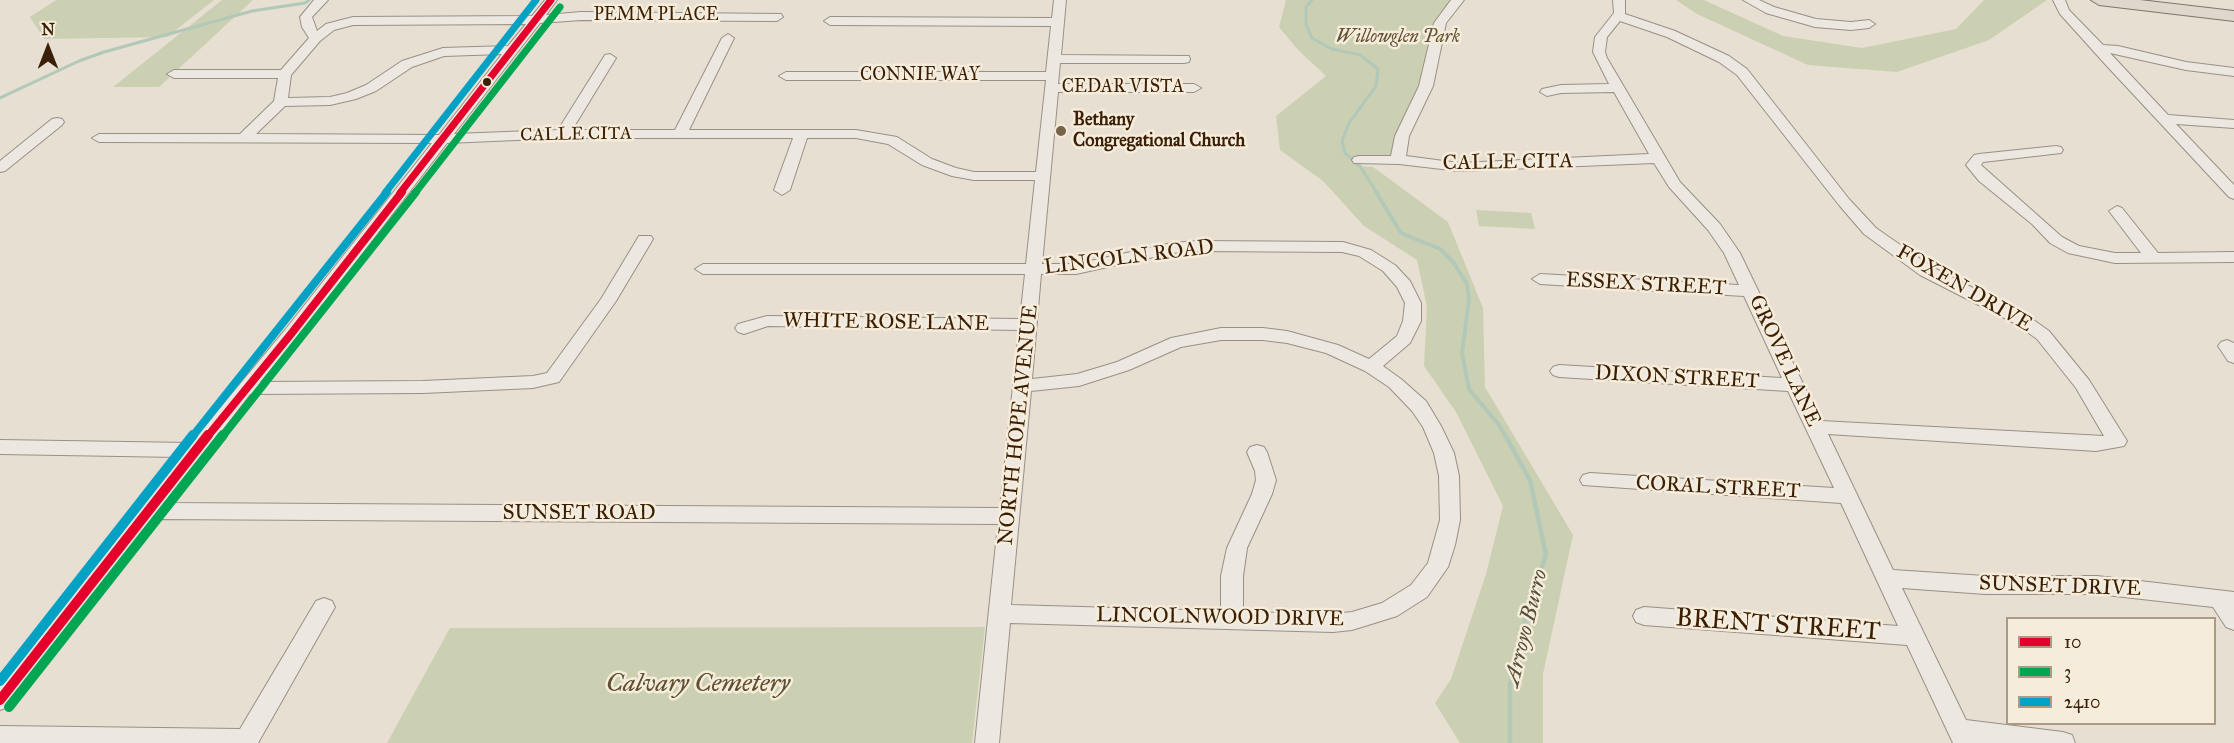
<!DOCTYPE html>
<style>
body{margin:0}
#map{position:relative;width:2234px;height:743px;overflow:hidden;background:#e7dfd1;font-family:"IM FELL Great Primer",serif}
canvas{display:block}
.legend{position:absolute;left:2006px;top:617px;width:210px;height:108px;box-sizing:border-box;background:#f6ecdb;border:2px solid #ab9a85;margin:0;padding:8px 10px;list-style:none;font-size:18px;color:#3a1f04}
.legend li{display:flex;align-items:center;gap:12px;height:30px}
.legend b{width:30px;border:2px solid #ab9a85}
.north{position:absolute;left:18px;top:18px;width:60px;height:60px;-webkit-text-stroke:4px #f6ecdb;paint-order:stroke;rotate:0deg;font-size:16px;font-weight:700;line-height:24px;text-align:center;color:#3a1f04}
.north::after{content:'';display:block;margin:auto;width:21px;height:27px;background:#3a1f04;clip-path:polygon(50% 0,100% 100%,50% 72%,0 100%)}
</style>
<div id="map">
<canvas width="2234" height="743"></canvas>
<ul class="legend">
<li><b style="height:8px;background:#e4002b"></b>10</li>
<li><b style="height:8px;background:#00a651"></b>3</li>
<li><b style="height:8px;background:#03a2c4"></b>2410</li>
</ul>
<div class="north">N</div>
</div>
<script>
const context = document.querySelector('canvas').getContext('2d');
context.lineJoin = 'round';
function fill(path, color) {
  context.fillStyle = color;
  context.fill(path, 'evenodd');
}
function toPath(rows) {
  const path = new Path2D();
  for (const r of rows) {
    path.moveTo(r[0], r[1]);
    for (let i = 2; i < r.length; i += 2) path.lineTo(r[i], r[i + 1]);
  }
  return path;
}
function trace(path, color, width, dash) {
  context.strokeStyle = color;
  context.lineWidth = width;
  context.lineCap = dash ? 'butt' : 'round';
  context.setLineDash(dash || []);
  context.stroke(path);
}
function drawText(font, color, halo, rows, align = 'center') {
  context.font = font + ' "IM FELL Great Primer",serif';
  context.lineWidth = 5;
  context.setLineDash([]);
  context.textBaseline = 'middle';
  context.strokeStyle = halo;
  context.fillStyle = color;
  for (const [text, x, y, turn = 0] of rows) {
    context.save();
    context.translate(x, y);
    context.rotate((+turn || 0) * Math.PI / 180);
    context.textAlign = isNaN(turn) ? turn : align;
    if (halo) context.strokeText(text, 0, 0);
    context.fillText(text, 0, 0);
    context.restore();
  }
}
const green = toPath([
 [56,0,214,0,167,37,44,39,30,17],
 [222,0,253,0,159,87,113,87],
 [1286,0,1458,0,1452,5,1399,160,1359,160,1361,166,1373,167,1448,222,1483,308,1485,387,1573,535,1543,674,1543,743,1460,743,1435,703,1451,679,1486,574,1503,506,1456,412,1424,366,1427,307,1417,260,1364,226,1323,181,1280,150,1276,116,1326,76,1298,50,1279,27],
 [1676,0,1704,0,1783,36,1862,48,1956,29,1984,0,2047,0,1989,40,1897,72,1808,65,1697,14],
 [1476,210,1531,213,1535,229,1479,226],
 [985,627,972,743,387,743,450,628]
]);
const streamFar2 = toPath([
 [1312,0,1306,7,1306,24,1312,38,1332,49,1360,55,1378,69,1376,86,1349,123,1342,141,1345,153,1360,166,1377,193],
 [0,98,79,61,104,52,252,11,305,3,309,0]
]);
const streamFar1 = toPath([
 [1376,192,1401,233,1440,249,1453,262,1467,284,1469,299,1462,353,1469,389,1499,425,1506,437]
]);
const stream = toPath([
 [1505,435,1530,480,1546,555,1528,607,1510,685,1510,743]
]);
const minor = toPath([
 [314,0,328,0,312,17,317,31,326,24,353,17,532,16,545,0,557,0,546,15,581,12,781,14,783,17,777,21,581,20,540,23,454,134,558,130,605,55,610,54,616,58,572,130,675,130,722,38,728,34,734,38,689,130,856,130,897,137,932,159,956,168,974,172,1036,172,1046,80,786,80,779,76,786,72,1046,72,1051,26,830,25,824,21,830,17,1052,18,1054,0,1066,0,1061,55,1189,56,1190,59,1189,62,1184,63,1060,63,1058,84,1194,84,1201,88,1194,92,1058,92,1042,264,1076,264,1172,243,1198,241,1343,242,1371,250,1395,265,1410,281,1421,303,1421,321,1410,343,1383,366,1401,379,1426,401,1441,426,1454,453,1459,476,1460,520,1455,545,1448,567,1427,597,1397,616,1352,630,1333,632,1010,623,999,743,975,743,998,524,154,519,8,707,0,710,0,682,180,457,0,454,0,440,191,443,285,330,432,143,99,142,92,138,99,134,240,134,274,101,278,78,174,78,167,74,174,70,281,70,309,38,302,27,300,17,314,0],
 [526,24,508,46,443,48,402,61,366,85,347,93,330,97,288,98,291,75,320,41,334,30,353,25,526,24],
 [502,54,439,135,256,134,285,106,330,105,356,99,376,91,412,67,444,56,502,54],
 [562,138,793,138,774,190,782,195,790,190,807,138,856,138,888,144,922,165,952,176,974,180,1035,180,1026,264,703,264,695,269,703,274,1025,274,1020,319,767,316,738,324,735,328,738,332,744,334,768,326,1019,330,1000,508,166,503,250,394,423,393,533,388,559,382,616,301,653,239,651,236,639,236,601,299,547,373,533,376,423,381,260,382,297,338,447,143,562,138],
 [1198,251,1342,252,1359,256,1383,271,1397,287,1405,303,1403,321,1397,336,1369,359,1338,345,1287,331,1263,328,1221,328,1171,338,1117,362,1077,374,1032,379,1041,274,1076,274,1172,253,1198,251],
 [1221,340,1263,340,1287,343,1326,353,1365,371,1389,387,1412,411,1423,427,1434,453,1439,476,1440,520,1428,563,1411,585,1382,603,1352,612,1333,614,1243,612,1243,576,1247,548,1272,494,1276,480,1267,452,1264,447,1257,445,1250,447,1247,452,1255,471,1256,480,1252,494,1227,548,1221,576,1221,611,1011,605,1031,391,1079,386,1129,370,1181,347,1221,340],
 [1451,0,1464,0,1446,23,1433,86,1409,136,1406,156,1459,163,1649,154,1614,92,1561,93,1547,96,1540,92,1542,89,1561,85,1609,84,1593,52,1595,37,1614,13,1613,0,1625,0,1625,14,1675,31,1729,56,1747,69,1849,199,1876,228,1932,267,2028,316,2049,331,2089,380,2127,441,2124,446,2096,451,1828,434,1893,570,1985,576,2097,576,2234,592,2234,630,2226,627,2213,607,2097,594,1985,594,1902,588,1966,720,2063,732,2072,735,2075,743,1953,743,1907,645,1644,625,1636,622,1633,616,1636,610,1644,607,1898,626,1841,503,1583,485,1580,480,1583,475,1590,473,1834,488,1788,391,1559,377,1553,375,1550,371,1553,367,1559,365,1782,378,1744,296,1540,284,1532,279,1540,274,1739,285,1724,253,1708,230,1669,187,1654,163,1459,171,1399,164,1354,163,1352,160,1354,157,1359,156,1391,156,1395,136,1419,86,1434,23,1451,0],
 [1620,21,1667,37,1719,62,1737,75,1839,205,1864,234,1920,275,2016,324,2037,339,2076,388,2104,436,1821,421,1740,253,1720,224,1680,182,1607,58,1605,52,1607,37,1620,21],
 [1743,0,1759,0,1774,7,1816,19,1851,22,1869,20,1875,24,1869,28,1851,30,1815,27,1766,13,1743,0],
 [2053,0,2065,0,2069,10,2103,45,2118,46,2186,62,2234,68,2234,76,2186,70,2110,53,2168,115,2234,120,2234,128,2176,124,2234,185,2234,199,2229,197,2105,64,2060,14,2053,0],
 [57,118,62,119,64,122,62,125,5,171,0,172,0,161,52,119,57,118],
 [2056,146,2061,147,2063,150,2061,153,1983,162,1981,165,2062,237,2079,246,2115,253,2141,253,2109,211,2117,206,2122,208,2158,253,2234,252,2234,262,2115,263,2068,253,2050,243,2032,224,1979,181,1966,165,1974,155,1979,154,2056,146],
 [2227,340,2234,343,2234,363,2228,361,2218,346,2221,342,2227,340],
 [324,598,332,601,335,607,258,743,0,743,0,726,240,729,316,601,324,598]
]);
const major = toPath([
 [2091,0,2140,0,2234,11,2234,21,2099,5,2091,0]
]);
const bus1Far2 = toPath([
 [400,193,551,0]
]);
const bus1Far1 = toPath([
 [207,437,291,334,402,192]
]);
const bus1 = toPath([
 [0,700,208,435]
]);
const bus2Far2 = toPath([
 [415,193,560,7]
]);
const bus2Far1 = toPath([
 [222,437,416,192]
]);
const bus2 = toPath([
 [9,707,223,435]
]);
const bus3Far2 = toPath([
 [385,193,536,0]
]);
const bus3Far1 = toPath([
 [192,437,387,192]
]);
const bus3 = toPath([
 [0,681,193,435]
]);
const markers = [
 [487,82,5,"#3a1f04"],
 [1061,131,6,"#77624c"]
];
const farStreetnames = [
 ["PEMM PLACE",656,16],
 ["CONNIE WAY",920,76],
 ["CEDAR VISTA",1123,88],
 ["CALLE CITA",576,135,-1]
];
const farParknames = [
 ["Willowglen Park",1398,38]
];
const farPoinames = [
 ["Bethany",1073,121],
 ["Congregational Church",1073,142]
];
const streetNames = [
 ["CALLE CITA",1508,163,-1],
 ["LINCOLN ROAD",1129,258,-7],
 ["ESSEX STREET",1646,285,3],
 ["FOXEN DRIVE",1964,289,30],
 ["WHITE ROSE LANE",886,323,1],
 ["GROVE LANE",1784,361,65],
 ["DIXON STREET",1677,378,3],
 ["NORTH HOPE AVENUE",1019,425,-84],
 ["CORAL STREET",1718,488,3],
 ["SUNSET ROAD",579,514],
 ["SUNSET DRIVE",2060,587,2],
 ["LINCOLNWOOD DRIVE",1220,618,1]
];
const waterNames = [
 ["Arroyo Burro",1527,628,-76]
];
const nearStreetnames = [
 ["BRENT STREET",1778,626,4]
];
const nearParknames = [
 ["Calvary Cemetery",698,685]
];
fill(green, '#ccd0b2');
trace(streamFar2, '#b2c8b9', 3);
trace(streamFar1, '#b2c8b9', 4);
trace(stream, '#b2c8b9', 4.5);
trace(minor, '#989085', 2);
trace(major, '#7e756a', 2);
fill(minor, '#ece8e1');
fill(major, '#dfd7cb');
trace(bus1Far2, '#e4002b', 7);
trace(bus1Far1, '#e4002b', 8);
trace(bus1, '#e4002b', 10);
trace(bus2Far2, '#00a651', 7);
trace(bus2Far1, '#00a651', 8);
trace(bus2, '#00a651', 10);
trace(bus3Far2, '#03a2c4', 7);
trace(bus3Far1, '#03a2c4', 8);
trace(bus3, '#03a2c4', 10);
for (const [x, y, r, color] of markers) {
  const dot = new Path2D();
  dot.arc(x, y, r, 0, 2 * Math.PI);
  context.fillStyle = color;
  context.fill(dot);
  trace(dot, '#f6ecdb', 2);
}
drawText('18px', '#3a1f04', '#f6ecdb', farStreetnames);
drawText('italic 18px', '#5f5031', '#f6ecdb', farParknames);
drawText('bold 18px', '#3a1f04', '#f6ecdb', farPoinames, 'left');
drawText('21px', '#3a1f04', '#f6ecdb', streetNames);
drawText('italic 22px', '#574f37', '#f6ecdb', waterNames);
drawText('26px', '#3a1f04', '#f6ecdb', nearStreetnames);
drawText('italic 26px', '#5f5031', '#f6ecdb', nearParknames);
</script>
